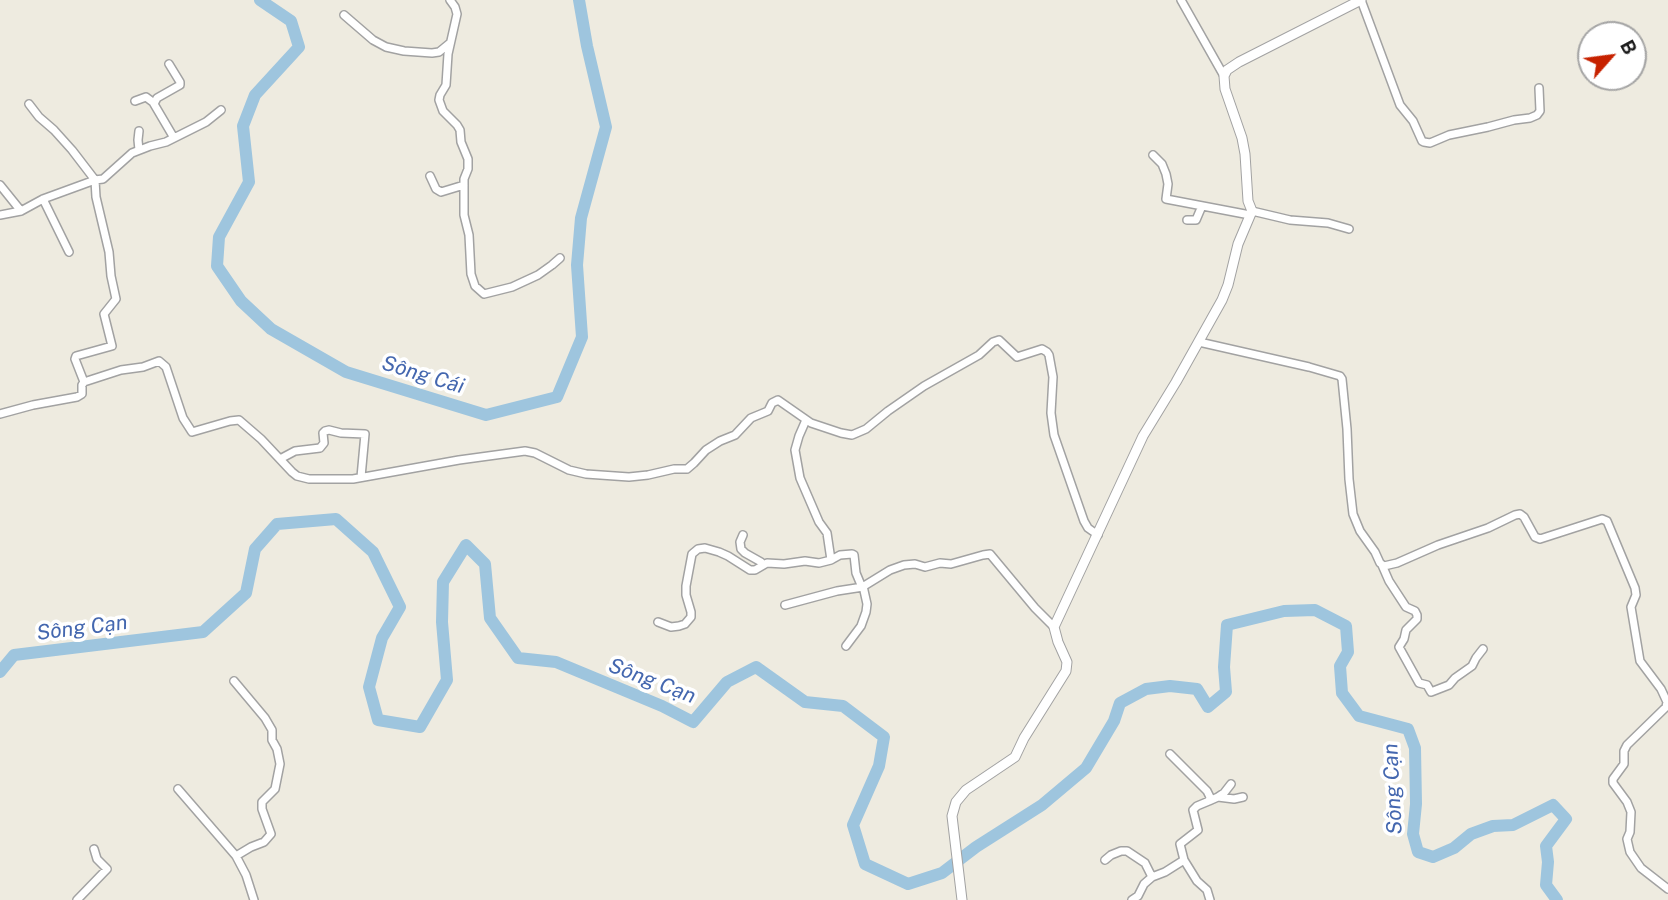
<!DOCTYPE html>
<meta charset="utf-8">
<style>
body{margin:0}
#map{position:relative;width:1668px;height:900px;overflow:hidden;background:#eeebe0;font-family:"Public Sans",sans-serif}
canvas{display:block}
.north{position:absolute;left:1577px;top:21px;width:70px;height:70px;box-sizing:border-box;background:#fff;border:2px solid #a4a4a4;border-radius:50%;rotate:62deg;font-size:19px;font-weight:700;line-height:28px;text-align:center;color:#1b1b1b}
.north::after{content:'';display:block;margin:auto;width:24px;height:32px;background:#c72200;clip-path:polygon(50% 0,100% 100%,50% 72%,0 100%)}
</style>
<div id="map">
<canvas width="1668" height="900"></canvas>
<div class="north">B</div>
</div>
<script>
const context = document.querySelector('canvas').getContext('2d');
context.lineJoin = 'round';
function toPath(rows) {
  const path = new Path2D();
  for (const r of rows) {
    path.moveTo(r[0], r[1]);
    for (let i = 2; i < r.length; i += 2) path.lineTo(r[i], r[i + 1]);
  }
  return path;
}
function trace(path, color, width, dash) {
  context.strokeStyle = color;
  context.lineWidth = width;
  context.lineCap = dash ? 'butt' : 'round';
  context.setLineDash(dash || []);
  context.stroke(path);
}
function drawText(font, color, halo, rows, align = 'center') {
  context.font = font + ' "Public Sans",sans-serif';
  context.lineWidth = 7;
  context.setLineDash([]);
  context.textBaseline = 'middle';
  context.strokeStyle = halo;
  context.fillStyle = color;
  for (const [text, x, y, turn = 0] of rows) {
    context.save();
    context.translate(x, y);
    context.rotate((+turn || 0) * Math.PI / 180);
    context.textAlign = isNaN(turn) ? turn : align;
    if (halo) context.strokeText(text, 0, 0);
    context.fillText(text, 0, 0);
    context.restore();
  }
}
const river = toPath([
 [260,0,291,21,299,47,255,95,243,126,249,182,219,237,217,266,241,301,271,329,346,372,486,415,557,397,582,337,577,265,581,218,606,127,587,46,579,0],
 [0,672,14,655,203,632,246,593,255,549,277,524,336,519,373,552,400,607,382,638,369,687,378,720,420,727,447,680,442,622,443,582,466,545,485,564,490,618,518,658,556,662,662,706,693,722,727,682,756,667,805,702,843,706,884,737,879,766,853,825,865,864,908,884,942,873,976,847,1042,805,1086,768,1114,721,1120,703,1146,689,1170,686,1197,689,1208,707,1226,692,1224,667,1227,625,1284,611,1315,610,1346,626,1348,652,1340,666,1342,693,1359,716,1408,729,1415,748,1416,804,1413,834,1418,852,1433,857,1454,848,1471,834,1493,826,1513,825,1553,805,1566,819,1546,846,1548,862,1546,885,1557,900]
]);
const minor = toPath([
 [450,0,455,7,457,14,448,54,446,85,440,95,439,100,443,111,457,125,460,130,461,142,468,159,468,169,464,179,464,215,469,235,471,274,475,286,484,294,512,287,538,275,552,265,560,258],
 [1181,0,1224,76],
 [1361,0,1400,105,1413,121,1422,141,1424,142,1430,143,1449,135,1488,127,1514,120,1530,118,1537,115,1540,111,1539,88],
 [344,15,373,40,386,47,404,51,432,53,439,52,450,43],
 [169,64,180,82,180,85,157,98,154,104,174,138],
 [135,101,146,97,154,103],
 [29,104,39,117,54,130,72,150,95,180,96,197,109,252,111,276,116,299,104,314,112,346,76,356,75,359,84,382],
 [139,131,138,140,139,150],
 [1153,155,1162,164,1166,174,1168,184,1166,199,1250,215],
 [430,176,436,189,441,192,464,185],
 [0,185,21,211],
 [43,199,69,252],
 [1252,211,1290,220,1328,223,1349,229],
 [0,215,21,211,43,199,95,180,103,179,132,153,150,146,166,142,206,122,221,110],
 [1187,220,1196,220,1202,206],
 [1199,342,1309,367,1340,376,1342,379,1347,429,1349,479,1353,514,1360,531,1375,552,1380,563,1384,566,1397,563,1438,545,1488,528,1515,515,1520,514,1524,517,1535,537,1540,539,1602,519,1607,521,1635,588,1636,595,1631,607,1640,661,1661,689,1667,702,1666,707,1627,745,1624,751,1624,764,1613,779,1613,783,1627,802,1631,812,1630,832,1627,839,1630,852,1641,868,1668,889],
 [0,414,33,405,77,397,82,394,82,385,84,382,121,370,143,367,159,361,166,367,183,418,192,432,230,421,239,420,261,439,292,472,297,476,309,479,353,479,459,460,525,451,535,453,569,470,586,474,629,477,648,475,674,469,687,469,694,463,706,450,720,441,735,435,751,418,768,411,772,403,778,400,811,423,841,433,852,435,866,429,888,411,924,386,979,355,993,342,999,340,1017,357,1042,349,1047,352,1049,355,1053,377,1051,413,1054,435,1084,521,1088,528,1098,535],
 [806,420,799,436,795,450,800,478,819,522,827,533,831,560,840,555,852,554,854,555,856,573,861,585,864,586,890,570,904,565,915,564,925,567,940,563,951,564,983,555,990,554,1035,608,1054,627],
 [280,459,295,451,320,448,324,443,323,433,325,431,329,430,341,433,365,434,361,477],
 [743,535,740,542,741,549,745,553,761,562,763,565],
 [1382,565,1389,581,1404,604,1406,607,1415,611,1417,615,1417,619,1406,630,1404,639,1399,647,1419,683,1427,685,1431,692,1449,685,1455,678,1472,666,1476,658,1483,649],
 [785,605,837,591,863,587],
 [658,622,671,627,679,626,685,624,691,617,691,612,686,595,686,586,692,554,698,549,705,548,719,552,728,556,750,570,755,570,767,563,784,564,805,561,819,563,831,560],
 [846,646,861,626,866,612,867,604,863,586],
 [234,681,265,718,272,730,272,740,277,749,280,764,275,789,262,802,262,809,271,834,264,842,251,847,236,856,246,875,254,900],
 [178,789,236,856],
 [1218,797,1224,793,1231,784],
 [1209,801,1218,797,1234,799,1243,797],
 [1105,860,1111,855,1121,851,1127,851,1145,863,1152,877],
 [1184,860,1197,881,1207,890,1210,900],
 [77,900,107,869,97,859,94,849],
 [1132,900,1138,896,1144,884,1152,877,1165,872,1184,860,1180,844,1198,830,1193,810,1197,806,1209,801,1210,797,1207,791,1170,754]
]);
const tertiary = toPath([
 [962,900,952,816,956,802,966,790,1015,757,1024,738,1066,671,1067,662,1058,642,1054,627,1143,436,1176,382,1222,300,1228,285,1238,244,1252,211,1248,201,1245,154,1242,138,1225,89,1224,76,1227,70,1239,62,1361,0]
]);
const waterNames = [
 ["Sông Cái",423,375,17],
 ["Sông Cạn",82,628,-7],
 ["Sông Cạn",652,681,21],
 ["Sông Cạn",1393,789,-93]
];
trace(river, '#9ec5de', 12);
trace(minor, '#a2a2a2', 10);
trace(tertiary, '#a2a2a2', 11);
trace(minor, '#fff', 7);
trace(tertiary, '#fff', 9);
drawText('italic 21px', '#4467af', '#fff', waterNames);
</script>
